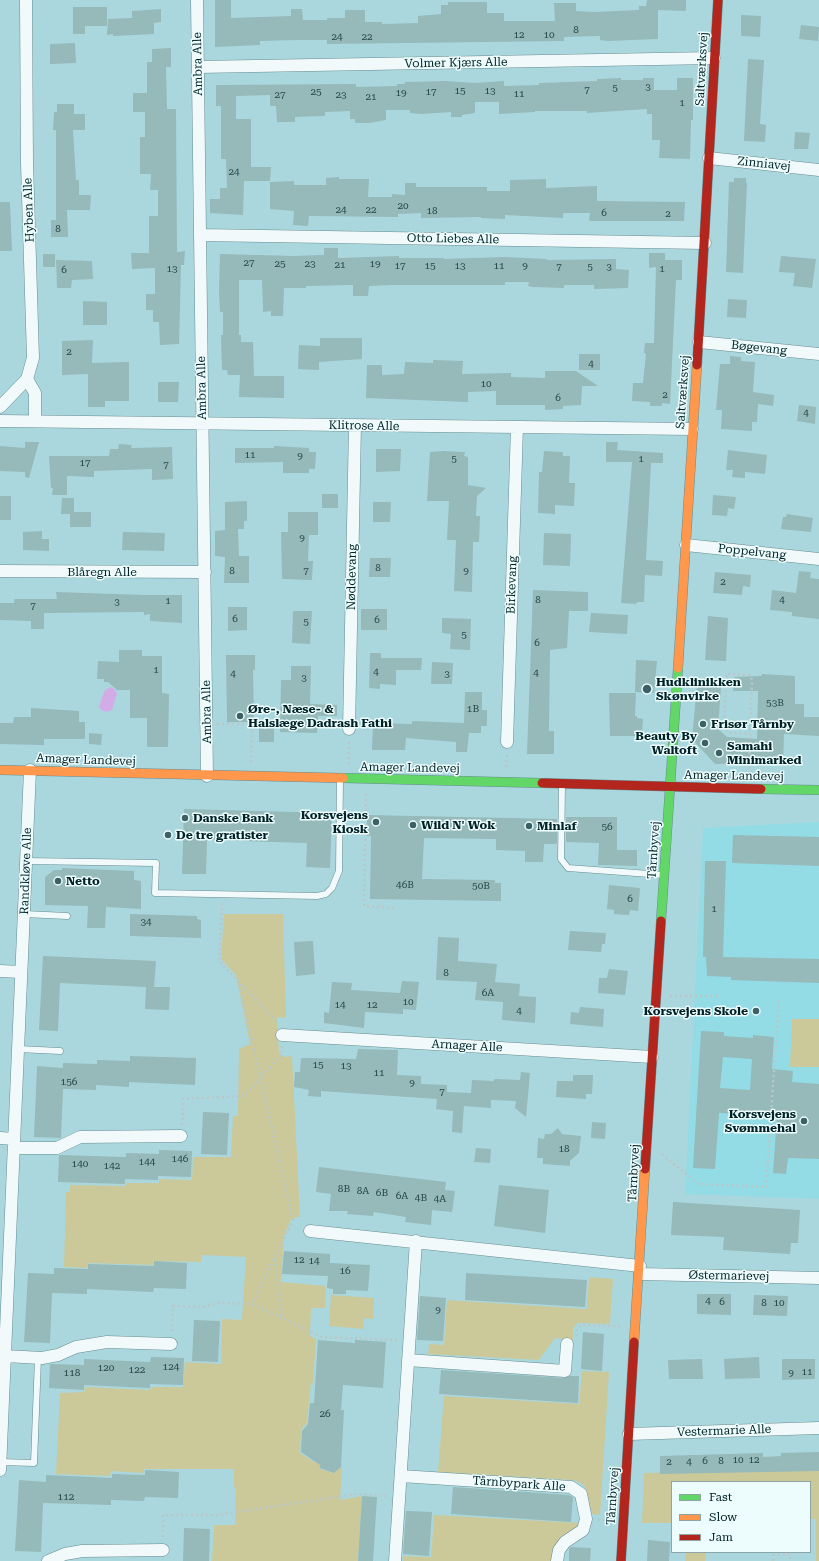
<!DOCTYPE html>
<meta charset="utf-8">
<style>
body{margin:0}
#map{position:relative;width:819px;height:1561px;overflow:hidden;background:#aad7dd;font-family:"Roboto Serif",serif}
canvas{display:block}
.legend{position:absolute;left:671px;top:1481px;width:140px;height:72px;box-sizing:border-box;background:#edfdfe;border:1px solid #8ea5a8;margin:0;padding:5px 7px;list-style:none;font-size:12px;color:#002226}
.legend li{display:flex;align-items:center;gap:8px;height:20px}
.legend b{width:20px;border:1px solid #8ea5a8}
</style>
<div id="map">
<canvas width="819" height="1561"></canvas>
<ul class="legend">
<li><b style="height:5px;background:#63d668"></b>Fast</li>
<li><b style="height:5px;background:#ff974d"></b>Slow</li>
<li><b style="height:5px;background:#b3261e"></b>Jam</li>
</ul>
</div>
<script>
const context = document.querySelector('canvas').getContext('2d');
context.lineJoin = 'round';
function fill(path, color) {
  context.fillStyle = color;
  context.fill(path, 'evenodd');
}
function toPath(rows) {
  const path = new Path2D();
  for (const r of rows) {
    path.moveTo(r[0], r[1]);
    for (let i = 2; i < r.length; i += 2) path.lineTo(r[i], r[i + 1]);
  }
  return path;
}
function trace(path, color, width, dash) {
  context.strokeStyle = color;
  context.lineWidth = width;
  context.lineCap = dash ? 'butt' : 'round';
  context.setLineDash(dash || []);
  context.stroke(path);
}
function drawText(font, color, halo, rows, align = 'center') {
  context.font = font + ' "Roboto Serif",serif';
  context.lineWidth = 3;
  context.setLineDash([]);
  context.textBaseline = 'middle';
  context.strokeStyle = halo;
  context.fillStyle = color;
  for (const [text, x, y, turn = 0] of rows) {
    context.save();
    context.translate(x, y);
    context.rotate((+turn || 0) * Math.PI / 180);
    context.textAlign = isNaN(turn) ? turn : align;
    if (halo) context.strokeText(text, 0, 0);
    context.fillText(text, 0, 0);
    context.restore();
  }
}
const built = toPath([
 [819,822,819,1199,685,1194,703,828]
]);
const green = toPath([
 [224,914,283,914,286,1018,277,1017,279,1053,284,1057,292,1056,300,1217,296,1217,290,1221,284,1236,281,1282,326,1286,325,1308,311,1308,310,1336,316,1339,313,1383,311,1383,307,1423,301,1430,300,1453,314,1462,320,1462,320,1469,334,1473,342,1467,340,1500,362,1496,358,1561,212,1561,214,1525,235,1525,236,1488,234,1487,234,1469,144,1469,144,1473,111,1471,110,1476,56,1474,60,1393,84,1392,85,1387,150,1390,151,1387,183,1387,185,1362,221,1364,222,1319,242,1320,246,1257,202,1255,201,1262,153,1261,153,1265,88,1263,87,1268,64,1267,66,1192,70,1192,70,1185,126,1186,126,1183,159,1183,159,1179,192,1180,193,1157,231,1157,233,1116,238,1116,239,1049,250,1044,236,975,221,959],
 [792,1019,819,1019,819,1067,790,1067],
 [589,1277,613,1279,610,1324,578,1323,573,1328,573,1340,555,1338,539,1360,428,1354,429,1344,444,1345,447,1300,587,1309],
 [331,1295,374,1298,373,1319,364,1318,363,1329,329,1326],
 [582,1371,609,1372,600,1515,592,1514,585,1487,581,1483,573,1480,438,1472,444,1396,579,1404],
 [819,1469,819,1561,816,1561,816,1519,810,1519,810,1482,672,1482,672,1523,642,1523,644,1473],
 [434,1515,580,1523,552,1561,403,1561,403,1556,431,1557],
 [686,1552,706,1552,705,1561,685,1561]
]);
const water = toPath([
 [111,687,115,690,117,694,112,710,106,712,100,709,99,706,105,690]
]);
const building = toPath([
 [215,0,231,0,231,18,291,16,291,9,302,9,303,20,327,20,327,18,345,18,345,10,365,10,365,22,382,22,382,24,418,23,418,16,441,14,441,5,448,5,448,2,487,2,487,13,504,13,504,21,555,21,554,3,576,3,576,11,594,12,639,10,639,6,646,6,647,0,686,0,686,11,658,10,658,39,607,41,600,40,600,36,564,37,564,41,327,44,327,40,297,40,260,41,260,45,215,47],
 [73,7,107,7,107,26,85,26,85,34,73,34],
 [161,9,161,22,154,23,154,34,113,36,113,34,107,35,108,19,132,18,132,11],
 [741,15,761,16,760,37,741,36],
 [801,25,819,27,818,41,799,39],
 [75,43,76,63,50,64,50,44],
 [171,48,171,67,166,67,167,109,176,109,177,252,185,251,184,265,181,265,179,344,160,345,159,322,153,322,153,310,146,310,146,294,155,294,155,268,132,269,131,253,149,253,149,216,158,216,158,190,150,190,151,174,140,174,140,137,145,137,145,112,133,112,133,93,147,93,147,62,152,62,152,49],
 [748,59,764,60,760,124,766,125,765,142,744,141],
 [621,78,621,80,643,80,643,78,654,78,654,90,677,90,677,78,693,78,693,120,691,120,690,159,659,158,660,140,652,140,652,114,647,114,647,109,587,113,587,111,535,111,535,112,499,114,499,102,475,102,475,113,462,115,462,117,451,117,451,112,422,114,410,113,410,110,386,110,386,120,369,123,355,123,355,119,350,119,350,111,325,112,325,116,295,117,295,122,277,122,276,106,270,106,270,95,236,96,236,119,251,119,251,167,271,167,270,181,244,181,243,215,210,213,210,199,220,199,220,188,227,188,226,159,221,159,221,106,216,106,216,85,356,84,356,87,397,86,397,84,405,84,405,82,446,81,475,83,504,81,504,86,539,85,539,83,597,81,597,79],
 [57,104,74,104,74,114,85,114,85,130,73,130,76,180,79,180,79,195,91,195,90,210,67,210,68,237,51,237,51,220,56,220,56,130,53,130,54,112,57,112],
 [795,132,810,133,808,149,794,149],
 [339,177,339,179,369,179,368,197,392,197,392,194,405,195,405,183,416,183,416,187,487,187,487,191,510,191,510,180,546,179,546,188,597,186,597,201,685,202,684,221,589,221,590,213,563,213,563,218,505,215,505,219,481,218,481,217,421,218,421,213,398,214,398,217,309,216,308,226,293,225,294,211,270,209,270,182,294,181,294,185,326,185,326,178],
 [734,178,746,178,746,183,747,183,743,273,726,272,729,182,734,182],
 [0,202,10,202,12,251,0,251],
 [324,248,338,248,338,258,399,256,399,258,444,258,444,259,505,257,547,259,547,260,616,259,616,269,629,270,628,288,594,289,594,285,564,285,564,288,533,287,528,286,529,282,505,282,505,285,392,285,369,286,368,296,353,296,353,285,306,286,306,288,284,288,283,316,271,316,271,311,263,312,262,280,239,280,239,335,241,335,241,342,253,342,254,376,284,376,284,398,239,397,240,375,228,375,227,370,222,370,221,335,223,335,223,312,220,312,219,291,220,254,294,256,324,255],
 [649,253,665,253,665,260,682,260,682,280,676,280,670,404,662,403,662,406,650,406,650,402,632,401,633,383,643,383,646,354,644,353,645,343,654,343,656,267,649,268],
 [43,254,55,254,55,267,43,267],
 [781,256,816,259,812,288,793,286,795,273,779,272],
 [56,260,92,261,93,279,72,280,71,288,57,288],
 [728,299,747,300,746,318,727,317],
 [83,301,107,302,107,325,83,325],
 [320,338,362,338,362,359,319,362,319,370,298,369,299,345,320,346],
 [93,340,92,363,129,362,129,401,105,401,105,407,88,407,88,374,62,375,62,341],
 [579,354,600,354,600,370,579,370],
 [730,356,741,357,741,361,755,362,753,392,774,395,773,406,758,404,757,422,752,422,752,431,721,429,722,410,716,410,720,364,730,364],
 [433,360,463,361,462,374,511,373,511,377,545,378,545,371,576,371,598,386,582,386,581,405,563,406,563,409,545,410,545,405,496,405,496,391,468,392,468,402,366,398,367,365,382,365,382,375,404,374,405,362,433,363],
 [158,382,179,382,178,402,158,402],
 [799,405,816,407,815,424,797,421],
 [25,442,39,442,29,478,25,477,25,472,0,471,0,446,25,448],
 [606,442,618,442,617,450,663,453,663,463,651,463,646,560,663,561,662,576,645,575,644,602,637,602,636,604,621,603,632,462,606,462],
 [119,444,132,445,131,448,172,447,173,479,152,480,152,469,94,471,94,477,67,476,67,495,52,495,53,488,51,488,49,456,109,456,110,449,118,449],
 [274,446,309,448,309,452,316,452,315,469,309,469,309,473,283,473,283,462,235,463,235,448,274,448],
 [376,449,401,449,400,471,376,472],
 [728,450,767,455,765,474,745,472,745,478,732,477,733,470,726,470],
 [444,451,465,452,464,456,468,457,468,485,486,488,477,496,476,516,480,516,479,542,473,542,472,592,454,591,456,540,447,540,449,501,427,501,430,452],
 [544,451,563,452,563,456,570,456,569,483,575,483,574,506,555,505,555,514,538,513,539,472,542,472],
 [322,494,338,494,338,508,322,508],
 [713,495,736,497,734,509,728,508,727,516,712,515],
 [0,496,11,496,11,520,0,520],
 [62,498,74,498,74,512,91,512,91,527,70,527,70,514,61,514],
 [247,501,247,521,244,521,244,529,238,529,239,556,249,556,249,583,224,583,225,557,215,556,215,531,225,530,225,502],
 [373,502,391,502,390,522,373,522],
 [288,512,318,512,318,535,309,535,308,561,313,561,312,580,282,579,281,532,288,532],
 [787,514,813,518,811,532,781,529,783,517,786,517],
 [42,531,42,539,49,539,49,551,23,550,23,532],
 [123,532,165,533,164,551,122,550],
 [544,533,571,534,570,566,543,565],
 [370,558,391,558,390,577,369,577],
 [799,571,811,572,810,578,819,579,819,619,792,616,792,612,770,610,772,590,796,593],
 [715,572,751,575,750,587,743,586,742,595,713,593],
 [533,590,588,592,588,611,569,611,567,648,550,650,549,731,554,731,554,754,527,754],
 [56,592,145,595,182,595,182,623,150,621,150,614,144,615,144,612,44,613,44,629,31,629,31,621,0,620,0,603,14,603,14,599,57,599],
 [228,607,247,607,247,630,228,631],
 [361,609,387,609,387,630,361,630],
 [293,611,312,611,310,644,292,643],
 [591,613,628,615,627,634,589,632],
 [708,616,728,618,726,661,705,660],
 [442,618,471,619,470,650,450,649,451,634,442,633],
 [119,650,142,650,142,656,162,656,162,693,169,694,168,747,147,747,147,718,130,718,130,690,117,690,108,682,104,682,104,679,97,679,98,661,119,662],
 [370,653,381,653,381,658,422,658,421,670,396,670,396,685,380,684,380,689,369,688],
 [226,655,255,655,255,670,253,670,254,722,227,722],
 [636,660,657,661,654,693,635,692],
 [432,662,453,663,452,684,431,684],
 [291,666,311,666,310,704,337,705,337,716,318,716,317,733,280,732,281,680,291,680],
 [762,674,795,676,795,704,804,704,804,717,819,717,819,736,784,734,783,763,715,764,692,739,697,685,721,687,718,729,727,737,757,739,758,691,733,691,734,677,761,676],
 [465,692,482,692,482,710,487,710,487,726,481,726,481,733,469,733,467,752,456,752,456,742,406,738,405,750,372,750,373,723,412,724,412,721,464,723],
 [609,693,636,693,635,716,637,716,637,718,643,719,642,733,637,733,637,736,610,736],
 [31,708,79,711,79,722,85,722,85,739,44,739,44,745,0,744,0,723,13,723,14,717,31,717],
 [259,723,274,724,274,742,259,742],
 [89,733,102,734,101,745,89,744],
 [184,809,332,813,330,868,306,867,307,843,207,840,206,874,182,874],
 [367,815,557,819,557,842,556,844,544,844,543,862,525,862,525,851,496,850,496,839,424,838,422,879,495,880,495,883,501,883,501,901,370,899,371,836,367,836],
 [566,817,617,817,617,850,637,850,637,866,598,865,599,843,566,842],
 [733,835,819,837,819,866,732,863],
 [705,861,726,861,723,957,819,959,819,983,731,980,731,977,707,976,706,957,703,957],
 [62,868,134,871,134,880,141,881,141,909,106,907,105,928,87,928,88,906,45,905,45,877,54,870,62,870],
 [609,885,640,888,638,911,630,910,629,915,614,914,614,910,607,909],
 [130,914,197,916,197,919,201,920,201,938,130,936],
 [570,931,606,933,605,944,602,944,601,952,568,950],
 [438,937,459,938,458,961,497,964,495,982,520,984,519,996,536,997,535,1023,502,1020,503,1002,475,1000,477,982,436,980],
 [313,941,315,974,296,976,294,942],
 [43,956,156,961,154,987,170,987,169,1010,145,1009,146,987,60,983,58,1031,39,1030],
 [609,969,628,971,625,995,598,993,599,978,607,978],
 [402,981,419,982,416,1010,403,1009,403,1014,365,1012,364,1028,324,1023,324,1012,329,1013,332,982,352,983,351,990,400,993],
 [580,1007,604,1009,603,1027,570,1024,571,1012,579,1013],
 [701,1031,724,1032,724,1036,753,1038,753,1035,774,1037,772,1069,793,1071,792,1082,819,1084,819,1159,788,1158,786,1174,773,1173,777,1116,719,1113,715,1169,693,1168],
 [723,1057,752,1059,750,1090,720,1088],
 [358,1049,398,1050,397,1075,421,1076,421,1084,447,1085,447,1092,471,1093,472,1080,494,1081,494,1079,520,1080,521,1072,530,1073,526,1117,515,1108,516,1101,491,1100,491,1108,464,1106,462,1133,452,1132,453,1111,436,1109,437,1099,321,1091,321,1097,308,1096,309,1090,294,1087,295,1072,300,1072,301,1058,356,1059],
 [130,1056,196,1058,195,1085,129,1082,129,1087,96,1085,96,1090,63,1089,61,1138,34,1137,37,1066,63,1068,63,1063,97,1064,97,1060,130,1061],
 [573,1075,593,1075,592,1094,586,1094,586,1099,556,1097,557,1081,573,1081],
 [203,1112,229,1113,227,1155,201,1154],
 [592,1122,606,1123,605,1139,591,1138],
 [558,1128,562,1134,581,1136,579,1153,570,1161,570,1166,543,1164,543,1158,537,1158,538,1138,544,1139,545,1134,551,1134],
 [476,1148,491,1149,490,1163,474,1162],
 [159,1150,192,1151,191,1177,158,1176,158,1180,125,1179,125,1184,58,1182,59,1155,61,1155,126,1157,126,1153,159,1154],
 [319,1167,446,1182,445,1190,455,1191,452,1212,432,1210,431,1225,405,1222,406,1217,374,1212,373,1216,347,1214,348,1211,329,1211,331,1194,316,1192],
 [499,1185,549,1190,545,1233,494,1226],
 [673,1202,800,1210,798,1243,791,1243,790,1254,723,1250,724,1237,671,1235],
 [284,1251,330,1254,330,1263,370,1265,368,1291,346,1290,346,1294,333,1294,333,1289,327,1288,328,1276,282,1274],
 [154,1261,187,1263,186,1289,154,1288,153,1292,87,1289,87,1294,52,1293,50,1343,24,1342,28,1273,54,1274,54,1268,88,1269,88,1264,154,1266],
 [466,1273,587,1280,585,1307,465,1300],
 [697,1294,731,1294,731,1315,697,1314],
 [754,1295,788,1296,787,1316,753,1315],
 [420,1296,446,1298,443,1341,417,1340],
 [194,1320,220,1321,218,1362,192,1361],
 [583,1332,604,1334,602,1371,581,1369],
 [318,1340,355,1343,355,1340,386,1342,383,1388,343,1385,341,1410,344,1410,341,1467,334,1473,320,1468,320,1465,301,1452,302,1431,308,1424,310,1403,314,1403],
 [151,1357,184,1358,183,1385,150,1384,150,1388,84,1385,84,1390,49,1388,50,1364,84,1365,84,1359,150,1362],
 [759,1357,760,1378,725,1379,724,1359],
 [702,1359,703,1379,669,1379,668,1360],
 [782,1359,815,1359,815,1379,782,1380],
 [441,1370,564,1378,570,1376,579,1376,578,1403,439,1394],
 [819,1452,819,1471,660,1474,660,1456,763,1453,763,1457,781,1456,781,1453],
 [145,1470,179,1472,178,1498,145,1497,144,1501,111,1500,111,1505,43,1503,41,1552,15,1551,19,1480,46,1482,46,1475,112,1478,112,1474,145,1475],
 [453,1487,569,1495,573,1497,571,1522,451,1514],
 [362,1496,377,1497,373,1561,358,1561],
 [406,1511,432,1512,429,1556,403,1554],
 [184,1528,210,1529,209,1561,183,1561],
 [648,1540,670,1542,669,1561,647,1561],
 [571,1547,591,1548,590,1561,569,1561,569,1549]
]);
const path = toPath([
 [728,674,750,675,752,680,750,734,729,733,724,727,726,679,728,674],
 [217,724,248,724,252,726,251,762],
 [349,764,349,741],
 [506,767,507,754],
 [749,774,750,734],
 [366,794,364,906,396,908],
 [222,903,219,961,279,1024],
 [238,980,293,1220,252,1304],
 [670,996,718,996],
 [182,1125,183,1099,244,1096,282,1054,282,1046],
 [662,1154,698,1184,766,1187,779,999],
 [275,1259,282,1318],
 [172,1331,173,1306,203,1307,218,1303,252,1304,322,1337,397,1340],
 [576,1336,577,1329,581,1325,621,1326],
 [598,1520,609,1520],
 [163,1537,163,1515,217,1515,357,1494,387,1496],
 [773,1561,774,1555,790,1554,790,1561]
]);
const lane = toPath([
 [562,785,561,859,568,868,663,875],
 [26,861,156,863,155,893,317,896,326,894,332,888,339,871,340,779],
 [24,914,67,916],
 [18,1049,60,1051],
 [0,1462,34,1463,38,1358]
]);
const street = toPath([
 [197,0,207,776],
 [198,67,714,58],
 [709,158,819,170],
 [200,235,705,243],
 [699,342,819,354],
 [27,379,35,393,35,421],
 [0,407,27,379,33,358,27,163,26,0],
 [0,421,692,429],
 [686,545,819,559],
 [0,571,205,572],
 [349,729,355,425],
 [507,742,517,427],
 [0,971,21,972],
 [282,1035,652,1057],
 [0,1138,14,1139],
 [14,1148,57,1148,80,1137,181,1136],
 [310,1231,640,1266],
 [640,1274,819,1278],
 [5,1356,42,1358,58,1355,76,1347,107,1342,171,1344],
 [408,1360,565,1371,567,1344],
 [629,1434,819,1428],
 [0,1470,30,770],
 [401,1476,571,1487,581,1494,586,1519,583,1530,565,1542,559,1550,557,1561],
 [48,1561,65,1554,82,1551,163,1550],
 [395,1561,416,1241]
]);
const fast = toPath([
 [343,778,542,783],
 [761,789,819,790],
 [661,921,678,668]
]);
const slow = toPath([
 [678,668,697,365],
 [0,770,343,778],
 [634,1342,645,1169]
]);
const jam = toPath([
 [697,365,718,0],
 [542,783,761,789],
 [645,1169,661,921],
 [621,1561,634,1342]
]);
const markers = [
 [647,689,5,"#3b6166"],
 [240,716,4,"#3b6166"],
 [703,724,4,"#3b6166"],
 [705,743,4,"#3b6166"],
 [719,753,4,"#3b6166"],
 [185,818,4,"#3b6166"],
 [376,822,4,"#3b6166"],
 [413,825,4,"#3b6166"],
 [529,826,4,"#3b6166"],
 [168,835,4,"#3b6166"],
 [58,881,4,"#3b6166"],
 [756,1011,4,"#3b6166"],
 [804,1121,4,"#3b6166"]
];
const numberNames = [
 ["8",576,30],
 ["12",519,35],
 ["10",549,35],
 ["24",337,37],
 ["22",367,37],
 ["3",648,87],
 ["5",615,88],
 ["7",587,90],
 ["15",460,91],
 ["13",490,91],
 ["25",316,92],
 ["17",431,92],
 ["19",401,93],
 ["11",519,94],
 ["27",280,95],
 ["23",341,95],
 ["21",371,97],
 ["1",682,103],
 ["24",234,172],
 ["20",403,206],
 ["24",341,210],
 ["22",371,210],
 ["18",432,211],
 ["6",604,213],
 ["2",668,214],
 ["8",58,229],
 ["27",249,263],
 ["25",280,264],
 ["23",310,264],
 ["19",375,264],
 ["21",340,265],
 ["17",400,266],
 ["15",430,266],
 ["13",460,266],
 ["11",499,266],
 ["9",525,266],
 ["7",559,267],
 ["5",590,267],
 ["3",609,267],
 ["13",172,269],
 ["1",662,269],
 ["6",64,270],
 ["2",69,352],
 ["4",591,364],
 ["10",486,384],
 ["2",665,395],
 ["6",558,398],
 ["4",806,413],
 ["11",250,455],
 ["9",300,456],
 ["5",454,459],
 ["1",641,459],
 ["17",85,463],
 ["7",166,465],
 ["9",302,538],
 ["8",378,568],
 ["8",232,571],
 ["7",306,571],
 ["9",466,571],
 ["2",723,582],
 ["8",538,600],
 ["4",782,600],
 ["1",168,601],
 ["3",117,602],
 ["7",33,606],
 ["6",235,619],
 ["6",377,620],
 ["5",306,622],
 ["5",464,635],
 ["6",537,643],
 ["1",156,670],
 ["4",376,672],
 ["4",536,673],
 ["4",233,674],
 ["3",447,674],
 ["3",304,678],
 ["53B",775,703],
 ["1B",473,709],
 ["56",607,827],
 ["46B",405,885],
 ["50B",481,886],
 ["6",630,899],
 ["1",714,909],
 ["34",146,922],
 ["8",446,973],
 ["6A",488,993],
 ["10",408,1002],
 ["14",340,1005],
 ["12",372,1005],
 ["4",519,1011],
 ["15",318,1065],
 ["13",346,1066],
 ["11",379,1073],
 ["156",69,1082],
 ["9",412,1083],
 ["7",442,1092],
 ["18",564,1149],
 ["146",180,1159],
 ["144",147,1162],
 ["140",80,1164],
 ["142",112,1166],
 ["8B",344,1189],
 ["8A",363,1191],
 ["6B",382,1193],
 ["6A",402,1196],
 ["4B",421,1198],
 ["4A",440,1199],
 ["12",299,1260],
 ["14",314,1261],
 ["16",345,1271],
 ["4",708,1301],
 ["6",722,1302],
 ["8",764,1303],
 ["10",779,1303],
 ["9",438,1310],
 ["124",171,1367],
 ["120",106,1368],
 ["122",137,1370],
 ["11",807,1372],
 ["118",72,1373],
 ["9",791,1373],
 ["26",325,1414],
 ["10",738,1460],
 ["12",754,1460],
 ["6",705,1461],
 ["8",721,1461],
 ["2",669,1462],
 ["4",689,1462],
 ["112",66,1497]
];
const streetNames = [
 ["Volmer Kjærs Alle",456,63,-1],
 ["Ambra Alle",198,64,-91],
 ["Saltværksvej",702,69,-87],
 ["Zinniavej",764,164,6],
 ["Hyben Alle",29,210,-92],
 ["Otto Liebes Alle",453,239,1],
 ["Bøgevang",759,348,6],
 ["Ambra Alle",202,388,-91],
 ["Saltværksvej",683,392,-86],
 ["Klitrose Alle",364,426,1],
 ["Poppelvang",752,552,6],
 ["Blåregn Alle",102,572],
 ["Nøddevang",352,577,-89],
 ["Birkevang",512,585,-88],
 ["Ambra Alle",207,712,-91],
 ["Amager Landevej",86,760,2],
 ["Amager Landevej",410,768,1],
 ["Amager Landevej",734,776,1],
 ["Tårnbyvej",654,850,-86],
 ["Randkløve Alle",26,871,-88],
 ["Arnager Alle",467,1046,3],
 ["Tårnbyvej",634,1173,-87],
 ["Østermarievej",729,1276,1],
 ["Vestermarie Alle",724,1431,-2],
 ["Tårnbypark Alle",519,1484,4],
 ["Tårnbyvej",613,1496,-86]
];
const poiNames = [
 ["Hudklinikken",656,682],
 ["Skønvirke",656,696],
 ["Øre-, Næse- &",248,709],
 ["Halslæge Dadrash Fathi",248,723],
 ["Frisør Tårnby",711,724],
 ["Beauty By",697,736,"right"],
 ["Waltoft",697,750,"right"],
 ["Samahi",727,746],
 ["Minimarked",727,760],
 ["Korsvejens",368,815,"right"],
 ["Kiosk",368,829,"right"],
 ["Danske Bank",193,818],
 ["Wild N' Wok",421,825],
 ["Minlaf",537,826],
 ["De tre gratister",176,835],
 ["Netto",66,881],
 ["Korsvejens Skole",748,1011,"right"],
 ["Korsvejens",796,1114,"right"],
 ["Svømmehal",796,1128,"right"]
];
fill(built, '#93dce5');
fill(green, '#cbc99a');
fill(water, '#d4ace5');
fill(building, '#96b9ba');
trace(lane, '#658d91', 7);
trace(street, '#658d91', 13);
trace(fast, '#658d91', 10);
trace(slow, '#658d91', 10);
trace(jam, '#658d91', 10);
trace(path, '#b9c7c9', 2.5, [2, 3]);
trace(lane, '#f2f9fa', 6);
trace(street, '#f2f9fa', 12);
trace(fast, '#63d668', 9);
trace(slow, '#ff974d', 9);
trace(jam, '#b3261e', 9);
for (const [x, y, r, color] of markers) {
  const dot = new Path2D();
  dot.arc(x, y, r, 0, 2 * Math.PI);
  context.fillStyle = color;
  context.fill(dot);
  trace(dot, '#edfdfe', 1.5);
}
drawText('10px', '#26484b', null, numberNames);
drawText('12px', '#002226', '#edfdfe', streetNames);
drawText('bold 12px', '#002226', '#edfdfe', poiNames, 'left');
</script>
